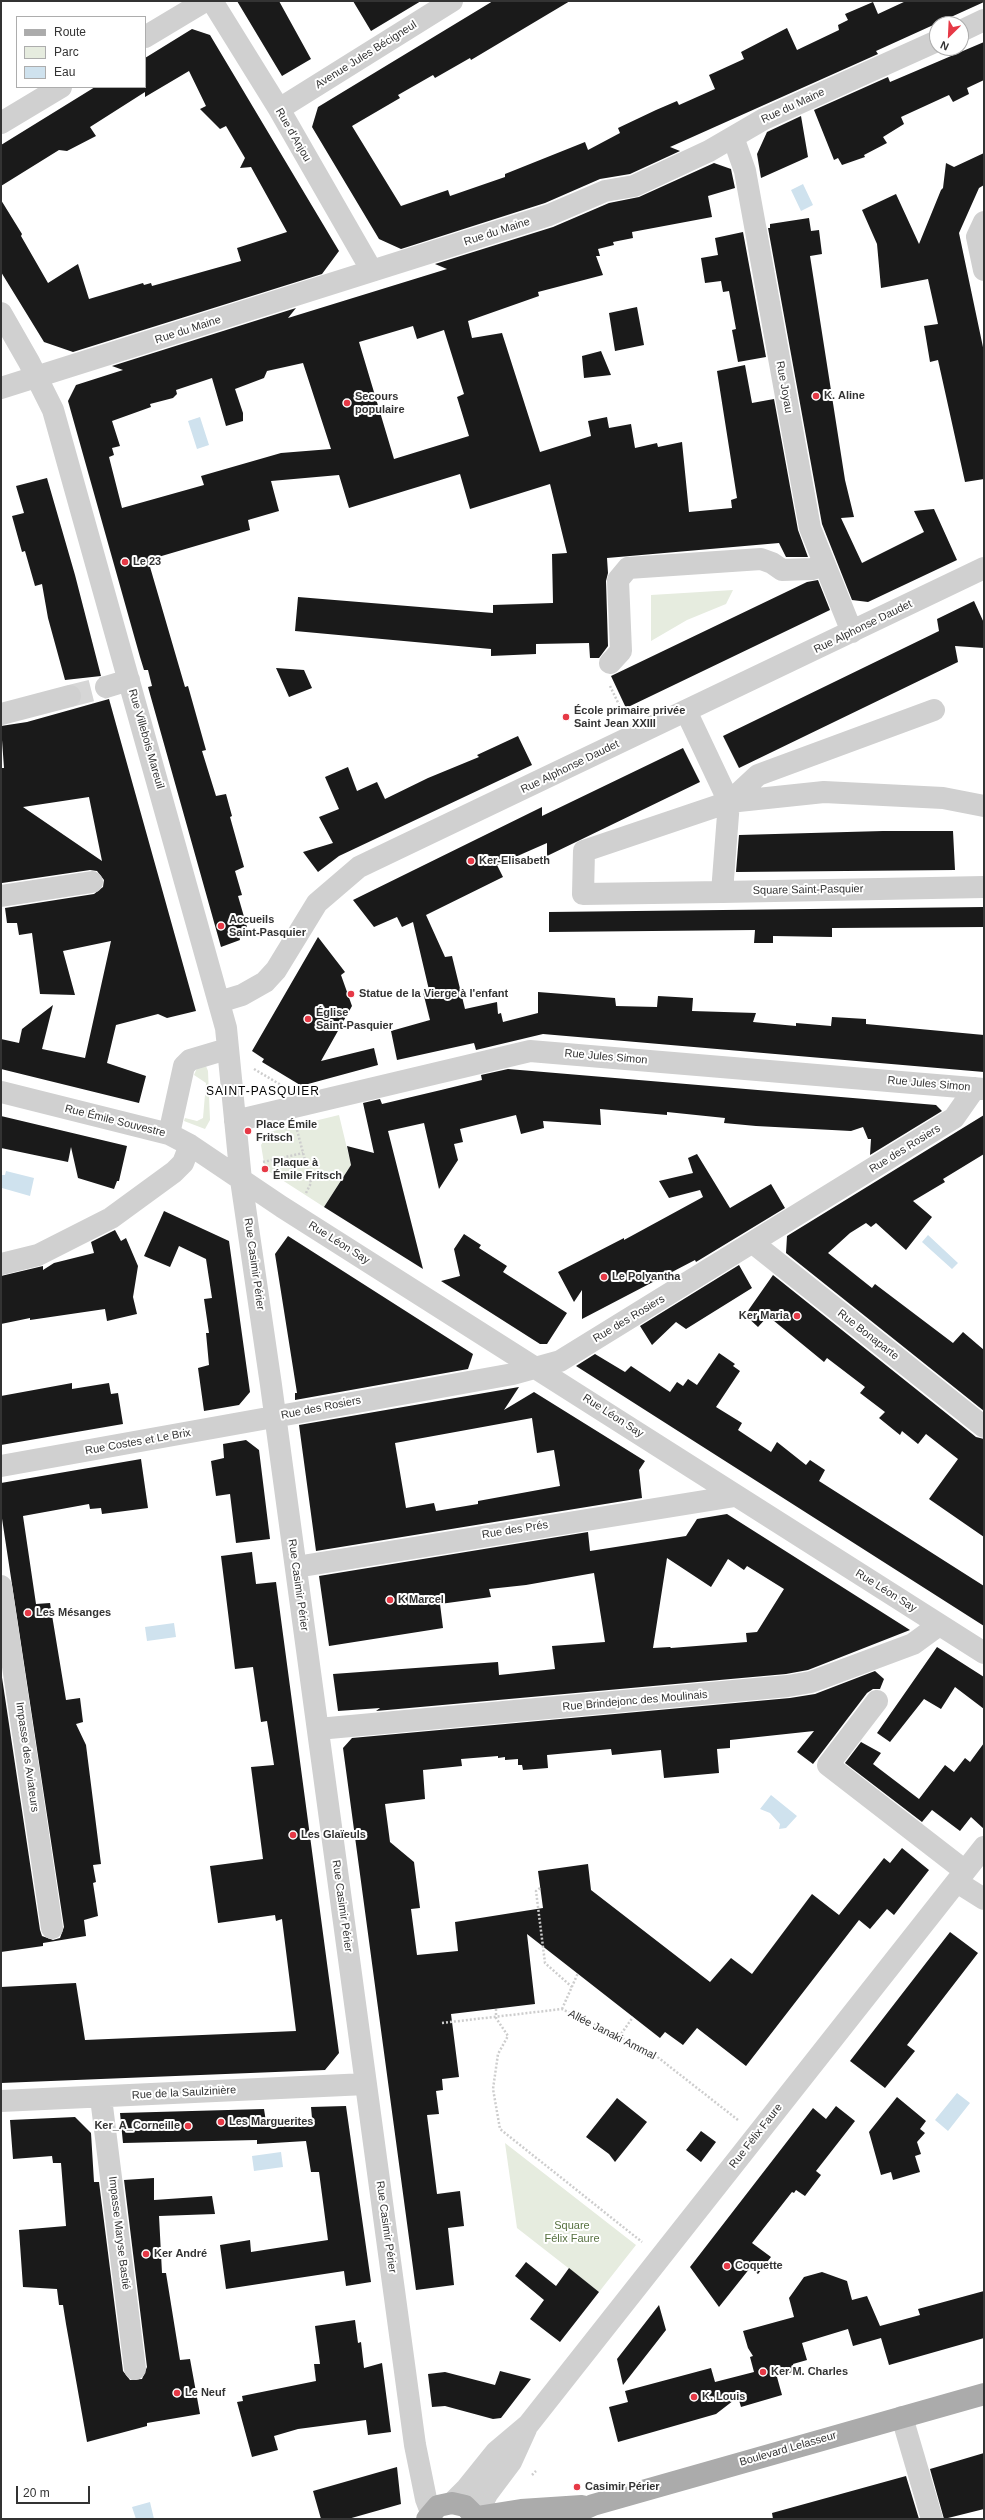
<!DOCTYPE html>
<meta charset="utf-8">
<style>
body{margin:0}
#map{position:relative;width:985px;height:2520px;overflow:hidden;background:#fff;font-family:Arial,sans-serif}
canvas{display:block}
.frame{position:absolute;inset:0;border:2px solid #333;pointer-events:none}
.legend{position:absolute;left:16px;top:16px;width:130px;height:72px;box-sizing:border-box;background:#fff;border:1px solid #adadad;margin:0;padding:5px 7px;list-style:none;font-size:12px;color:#333}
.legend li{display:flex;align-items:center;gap:8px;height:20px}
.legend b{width:20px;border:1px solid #adadad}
.north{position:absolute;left:929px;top:16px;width:40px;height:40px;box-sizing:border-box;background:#fff;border:1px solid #adadad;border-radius:50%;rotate:204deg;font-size:11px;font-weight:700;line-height:16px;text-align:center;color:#333}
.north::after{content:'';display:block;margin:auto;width:14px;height:18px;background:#e63946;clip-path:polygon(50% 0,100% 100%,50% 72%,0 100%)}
.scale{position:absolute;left:16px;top:2486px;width:74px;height:18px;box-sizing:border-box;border:2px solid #333;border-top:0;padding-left:5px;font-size:12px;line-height:14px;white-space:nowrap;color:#333;-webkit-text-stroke:3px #fff;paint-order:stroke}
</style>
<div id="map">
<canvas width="985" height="2520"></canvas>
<div class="frame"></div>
<ul class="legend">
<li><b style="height:5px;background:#ababab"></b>Route</li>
<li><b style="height:11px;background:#e6ecdf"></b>Parc</li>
<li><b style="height:11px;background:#cfe2ee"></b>Eau</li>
</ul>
<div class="north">N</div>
<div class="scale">20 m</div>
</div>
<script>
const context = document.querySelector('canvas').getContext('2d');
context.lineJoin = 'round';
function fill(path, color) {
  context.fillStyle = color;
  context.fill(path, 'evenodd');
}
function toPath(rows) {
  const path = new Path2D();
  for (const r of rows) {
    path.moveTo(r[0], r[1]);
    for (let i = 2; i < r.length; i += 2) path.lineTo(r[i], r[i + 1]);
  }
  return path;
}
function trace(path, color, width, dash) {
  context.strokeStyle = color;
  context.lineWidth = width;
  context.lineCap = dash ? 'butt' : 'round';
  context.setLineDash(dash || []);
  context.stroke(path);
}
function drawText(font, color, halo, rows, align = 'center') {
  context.font = font + ' Arial,sans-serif';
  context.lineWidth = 4;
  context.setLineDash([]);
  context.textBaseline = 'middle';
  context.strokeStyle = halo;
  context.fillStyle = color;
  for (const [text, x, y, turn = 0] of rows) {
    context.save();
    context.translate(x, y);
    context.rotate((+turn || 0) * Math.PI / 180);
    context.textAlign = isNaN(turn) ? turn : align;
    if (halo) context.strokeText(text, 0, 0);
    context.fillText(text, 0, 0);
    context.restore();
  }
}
const green = toPath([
 [733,590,726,604,687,620,651,641,651,595],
 [206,1066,208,1071,210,1120,205,1129,184,1121,185,1118,197,1121,203,1118,206,1083,194,1075,197,1068],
 [339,1115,351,1165,324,1207,265,1169,261,1145,269,1132],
 [505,2143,636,2245,599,2292,517,2228]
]);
const water = toPath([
 [803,184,813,205,801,211,791,190],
 [200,417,209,445,197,449,188,421],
 [6,1171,34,1178,30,1196,2,1188,1,1175,5,1175],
 [928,1235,958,1263,952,1269,922,1242],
 [174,1623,176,1637,147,1641,145,1627],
 [771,1795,797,1816,786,1828,779,1829,780,1824,770,1813,760,1809],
 [957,2093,970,2103,948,2131,935,2120],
 [281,2152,283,2167,254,2171,252,2156],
 [150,2502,154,2519,136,2519,132,2507]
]);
const building = toPath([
 [237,1,279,1,311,59,282,76],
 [353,1,421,1,371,31],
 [493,1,570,1,471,60,470,58,435,78,433,75,398,95,400,98,352,126,401,206,448,190,450,196,505,177,505,174,585,142,588,150,620,133,618,128,656,110,677,101,679,105,715,89,709,75,744,59,741,52,787,28,797,50,839,30,838,25,848,20,845,14,873,2,878,14,906,1,984,2,876,51,878,54,670,147,680,151,630,174,600,179,545,203,401,249,379,239,312,127,318,107],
 [192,29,210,35,339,251,322,274,73,352,44,342,1,272,1,200,22,234,21,236,48,283,78,264,89,299,143,283,144,285,151,283,152,286,241,261,237,248,287,232,251,167,240,168,245,158,226,126,220,129,200,109,206,106,189,71,145,97,145,92,90,127,96,136,67,151,59,150,1,186,1,145,95,87,145,87,145,58],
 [984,42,984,80,967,88,969,94,953,102,949,95,901,117,904,124,883,137,887,143,864,155,865,157,842,165,838,158,834,160,814,110,888,77,890,82],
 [801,116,808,157,761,178,757,154,767,132],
 [984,153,984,185,979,188,959,233,984,352,984,479,965,482,938,360,930,362,924,326,938,324,928,279,881,288,877,244,862,210,896,194,919,244,941,190,943,188,946,163,954,167],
 [714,163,731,169,735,188,708,196,712,217,632,232,633,238,613,242,614,245,598,249,600,256,596,256,603,275,538,292,539,296,468,321,472,338,502,333,540,452,591,436,588,421,607,417,609,428,631,424,635,448,657,443,658,447,682,442,689,512,732,508,731,500,737,498,717,371,745,365,752,403,774,399,798,530,808,557,786,557,779,543,607,558,608,573,606,581,608,646,599,658,590,658,589,643,536,644,536,654,491,656,491,649,295,631,298,597,493,613,493,605,553,603,552,554,567,553,550,484,470,509,460,474,349,508,339,475,271,481,279,511,248,520,250,530,148,560,185,687,188,686,206,750,202,751,216,796,226,794,232,816,230,817,244,867,235,871,242,895,238,896,247,927,238,930,240,940,221,947,148,687,152,686,148,670,144,670,140,657,68,401,76,385,123,370,112,366,296,308,288,318,447,269,435,264,553,227,609,203,639,197],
 [413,326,417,339,444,330,464,394,457,397,469,436,394,459,359,342],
 [303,363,331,449,281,453,201,476,204,485,122,508,109,457,114,455,112,448,120,446,112,421,151,407,150,404,173,398,177,394,176,390,212,378,226,426,243,421,243,413,235,389,264,378,267,371],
 [809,218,811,231,819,230,822,254,810,256,845,480,854,517,841,518,862,563,924,532,914,511,934,509,957,560,868,602,852,600,822,524,768,228,770,228,770,224],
 [743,232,766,357,738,362,732,330,736,329,729,291,723,292,721,281,705,283,701,258,718,255,715,238],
 [637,307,644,345,615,351,609,313],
 [601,351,611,375,584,378,582,356],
 [47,478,75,575,101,676,65,680,48,618,42,584,35,586,25,551,22,552,12,516,24,513,16,486],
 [818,580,830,610,626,708,611,676,807,582],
 [974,601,984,623,984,648,955,646,958,662,739,768,723,736,939,631,937,619],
 [276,668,304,670,312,688,289,697],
 [109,699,196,1011,167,1018,158,1014,116,1025,107,1063,146,1076,139,1103,1,1069,1,1039,19,1043,22,1029,53,1005,42,1049,85,1058,111,941,63,951,75,995,40,994,32,933,19,935,17,923,7,923,5,908,94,894,103,887,104,880,97,871,90,870,2,883,1,768,4,768,1,726,27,722],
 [89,797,102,861,23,807],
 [518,736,532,765,339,856,318,872,303,852,333,843,319,817,339,809,325,777,348,767,357,791,377,782,385,799,428,778,479,757,477,755],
 [683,748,700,782,547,856,547,843,497,865,503,877,426,915,445,957,452,956,465,1009,497,1002,498,1014,501,1013,503,1022,538,1013,538,992,615,998,616,1006,657,1007,658,996,693,998,692,1011,756,1013,753,1022,796,1026,796,1023,831,1026,832,1017,866,1019,866,1024,984,1035,984,1072,543,1034,476,1050,474,1043,397,1060,391,1031,430,1020,423,992,429,990,413,922,402,927,397,917,374,927,353,900,542,807,542,816],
 [883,831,953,831,955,870,736,872,739,835],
 [984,907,984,927,832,928,832,937,773,936,773,943,754,943,755,930,549,932,549,912],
 [318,937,345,972,341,975,352,1006,321,1061,374,1048,378,1065,308,1084,305,1088,262,1062,264,1059,252,1051],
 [508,1069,936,1105,942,1111,870,1155,871,1139,868,1139,863,1127,851,1131,756,1126,724,1123,725,1118,667,1112,667,1115,600,1109,601,1125,543,1121,544,1128,521,1134,516,1115,460,1129,463,1142,454,1144,458,1160,439,1189,424,1123,388,1131,423,1269,324,1207,351,1165,347,1146,374,1153,363,1103,380,1099,382,1104,441,1090,482,1080,481,1075],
 [984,1115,984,1154,943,1179,945,1182,913,1201,932,1217,906,1250,876,1223,871,1227,866,1223,850,1233,828,1253,872,1288,875,1284,953,1343,963,1332,984,1350,984,1411,786,1253,787,1236],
 [1,1116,127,1146,119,1181,117,1181,114,1189,78,1178,71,1147,68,1162,1,1148],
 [697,1154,730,1208,771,1184,785,1208,696,1262,695,1260,582,1319,582,1290,574,1302,558,1272,624,1238,624,1240,703,1197,700,1190,669,1198,659,1181,693,1173,688,1158],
 [164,1211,229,1241,250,1392,239,1405,204,1411,198,1368,209,1365,206,1333,209,1333,204,1299,212,1298,206,1259,179,1246,170,1267,144,1256],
 [115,1230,121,1241,126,1238,138,1266,133,1297,137,1314,107,1321,105,1309,30,1320,30,1318,1,1324,1,1276,43,1266,43,1270,54,1263,94,1253,91,1242],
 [464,1234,481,1245,479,1248,507,1266,503,1272,567,1313,547,1344,540,1344,441,1281,460,1276,454,1249],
 [288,1236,473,1354,468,1369,295,1400,295,1393,297,1393,275,1254],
 [739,1265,752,1288,686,1329,676,1322,652,1345,640,1326],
 [773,1275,976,1437,984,1439,984,1537,929,1499,958,1459,926,1434,918,1444,902,1431,900,1435,879,1418,885,1412,860,1393,865,1387,827,1358,824,1362,768,1316,758,1327,745,1315],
 [719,1353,735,1364,733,1366,740,1371,716,1407,742,1423,738,1430,771,1452,777,1442,806,1465,810,1460,825,1470,819,1481,984,1586,984,1626,576,1366,595,1354,625,1372,631,1366,670,1392,677,1382,683,1386,688,1379,697,1385],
 [72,1383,72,1389,109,1383,111,1394,118,1393,123,1424,1,1445,1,1396],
 [519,1387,504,1410,534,1392,645,1461,639,1470,642,1498,316,1551,299,1425],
 [532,1418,537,1453,554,1450,560,1486,478,1501,478,1504,436,1511,434,1503,406,1508,395,1443],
 [246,1440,259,1450,270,1539,236,1543,230,1494,216,1496,211,1461,224,1458,223,1444],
 [141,1459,148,1508,102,1514,101,1508,90,1509,89,1504,23,1516,36,1604,50,1603,66,1700,80,1698,83,1722,76,1724,86,1745,101,1864,93,1865,96,1882,93,1883,98,1916,84,1920,86,1936,43,1943,43,1946,1,1952,1,1671,40,1930,42,1936,53,1940,60,1938,64,1927,1,1512,1,1483],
 [727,1514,910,1630,808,1670,786,1674,376,1711,380,1708,338,1711,333,1674,498,1662,499,1675,555,1669,552,1646,605,1642,594,1573,526,1585,489,1589,491,1597,440,1604,443,1628,329,1646,319,1576,588,1532,590,1551,686,1536,697,1519],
 [667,1558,711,1587,728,1559,744,1570,747,1566,784,1589,757,1632,746,1633,747,1642,671,1648,670,1647,653,1648],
 [252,1552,256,1584,276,1582,339,2053,325,2070,1,2083,1,1987,76,1983,85,2040,296,2031,282,1919,276,1921,275,1915,218,1923,210,1866,263,1859,251,1767,274,1765,267,1721,261,1722,253,1667,235,1669,221,1556],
 [937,1647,984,1677,984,1709,955,1687,941,1709,924,1699,890,1742,877,1733],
 [875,1671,884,1679,880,1689,873,1689,867,1693,813,1764,797,1752,814,1731,730,1740,730,1748,717,1749,719,1773,664,1778,661,1750,612,1755,611,1749,547,1755,548,1768,523,1770,522,1765,518,1765,518,1759,505,1760,505,1757,498,1758,498,1756,461,1759,462,1766,423,1770,425,1799,385,1804,390,1842,414,1862,420,1908,411,1909,417,1955,458,1951,455,1922,543,1908,538,1871,588,1864,591,1890,710,1982,731,1958,752,1974,812,1894,839,1915,884,1858,890,1863,902,1848,929,1870,894,1915,887,1909,870,1929,859,1920,746,2066,697,2028,683,2045,665,2032,660,2038,527,1934,535,2004,451,2014,459,2077,442,2079,443,2090,436,2091,439,2114,427,2115,437,2194,460,2191,464,2226,448,2228,454,2285,416,2290,343,1748,352,1738,790,1698,815,1694],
 [861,1742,881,1753,873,1764,919,1799,945,1765,954,1772,965,1758,970,1762,984,1743,984,1829,971,1817,960,1831,932,1810,922,1822,845,1763],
 [950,1932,978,1953,907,2045,915,2051,885,2088,850,2061],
 [897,2097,926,2121,920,2129,925,2133,917,2142,921,2154,915,2156,920,2172,893,2180,891,2172,881,2175,869,2132],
 [617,2098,647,2122,615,2162,609,2154,586,2137],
 [346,2106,371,2282,346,2286,344,2271,226,2289,220,2245,250,2240,251,2252,328,2240,319,2172,311,2172,306,2141,257,2144,257,2140,123,2143,120,2113,264,2109,266,2122,312,2118,311,2107],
 [836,2106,855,2121,816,2171,821,2175,805,2196,796,2190,794,2193,792,2192,752,2243,771,2257,758,2274,750,2268,719,2307,690,2267,813,2108,826,2119],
 [75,2117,91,2133,94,2182,99,2182,123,2371,130,2380,142,2379,147,2367,124,2180,154,2178,154,2200,212,2196,215,2214,159,2216,162,2273,166,2273,180,2360,190,2359,200,2414,147,2423,147,2426,87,2442,66,2324,63,2305,59,2305,57,2289,23,2287,19,2230,66,2226,61,2163,53,2163,52,2156,13,2159,10,2120],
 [701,2131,716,2142,701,2162,686,2150],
 [526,2262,556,2286,569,2268,599,2292,560,2342,530,2319,544,2300,515,2276],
 [822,2272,847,2281,852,2300,867,2296,880,2326,920,2315,918,2309,984,2291,984,2338,889,2365,881,2338,853,2346,848,2329,802,2343,807,2360,793,2364,795,2371,777,2377,782,2395,741,2407,738,2397,716,2414,618,2442,609,2407,628,2402,625,2391,711,2368,715,2382,754,2372,750,2357,753,2356,748,2348,743,2331,794,2317,789,2298,804,2277],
 [659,2305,666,2330,623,2385,617,2359],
 [355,2320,358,2343,361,2342,364,2368,382,2363,391,2432,368,2435,366,2420,298,2429,274,2436,278,2450,252,2457,237,2402,243,2401,242,2396,316,2381,314,2364,320,2364,315,2326],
 [500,2371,531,2379,501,2418,493,2419,445,2406,432,2407,428,2374,445,2372,495,2385],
 [984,2453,984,2509,944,2519,930,2469],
 [397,2467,401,2504,348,2519,321,2519,313,2491],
 [906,2476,919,2519,773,2519,772,2513]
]);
const minorTunnel = toPath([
 [70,696,106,687]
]);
const path = toPath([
 [610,686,624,715],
 [254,1069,281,1085],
 [297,1130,311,1183,306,1193],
 [263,1162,303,1153],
 [540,1888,536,1891,545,1963,572,1987],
 [496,2009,496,2018,508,2036,498,2054,493,2089,500,2129,642,2242],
 [562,2009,578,1973],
 [442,2023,562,2009,651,2052,738,2120],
 [619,2037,633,2017],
 [532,2475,536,2471]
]);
const minor = toPath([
 [212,1,279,109,372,271],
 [961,31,984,20],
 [145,37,205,1],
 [279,109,452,1],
 [1,123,61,87],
 [733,137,745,171,810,528,852,632],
 [984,222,977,237,984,270],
 [1,313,29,362,53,410,226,1028,241,1180,271,1385,415,2445,426,2499,431,2512],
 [1,388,549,215,605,191,634,186,709,151,764,119,937,41],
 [610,663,621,651,618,580,628,568,761,559,772,563,782,570,812,569,824,565],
 [106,687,129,680],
 [686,711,729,802,722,892,984,887],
 [1,714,70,696],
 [729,802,824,792,943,798,984,806],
 [722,892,583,894,584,851,729,802,758,775,934,710],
 [1,896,92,882],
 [219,1002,242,995,265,982,276,970,317,903,359,867,984,568],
 [1,1092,169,1134,190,1145,282,1207,984,1653],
 [235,1121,530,1051,984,1089],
 [169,1134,184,1066,190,1060,227,1049],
 [753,1243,984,1427],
 [1,1264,38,1255,111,1218,174,1172,183,1163,190,1145],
 [1,1466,513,1374,560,1361,954,1118,975,1088],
 [296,1567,735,1496],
 [1,1586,52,1928],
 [877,1701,828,1765,965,1871],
 [318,1729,788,1686,811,1682,913,1644,939,1625],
 [957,1882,984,1899],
 [101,2098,135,2369],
 [1,2101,366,2084],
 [902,2417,932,2519],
 [452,2503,467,2488,496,2452,528,2425,984,1847],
 [476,2516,487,2494,511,2462,526,2429]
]);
const major = toPath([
 [477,2517,521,2510,582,2506],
 [427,2519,438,2506,452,2503,465,2506,478,2519],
 [562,2519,593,2505,984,2394]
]);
const markers = [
 [816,396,4,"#e63946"],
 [347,403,4,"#e63946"],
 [125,562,4,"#e63946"],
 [566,717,4,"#e63946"],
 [471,861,4,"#e63946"],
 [221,926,4,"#e63946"],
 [351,994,4,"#e63946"],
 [308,1019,4,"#e63946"],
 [248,1131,4,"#e63946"],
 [265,1169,4,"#e63946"],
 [604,1277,4,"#e63946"],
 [797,1316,4,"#e63946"],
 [390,1600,4,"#e63946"],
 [28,1613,4,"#e63946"],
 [293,1835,4,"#e63946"],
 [221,2122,4,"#e63946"],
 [188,2126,4,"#e63946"],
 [146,2254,4,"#e63946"],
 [727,2266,4,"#e63946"],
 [763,2372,4,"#e63946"],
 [177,2393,4,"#e63946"],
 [694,2397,4,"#e63946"],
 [577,2487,4,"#e63946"]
];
const streetNames = [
 ["Avenue Jules Bécigneul",366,55,-32],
 ["Rue du Maine",793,106,-25],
 ["Rue d'Anjou",293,135,60],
 ["Rue du Maine",497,232,-18],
 ["Rue du Maine",188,330,-18],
 ["Rue Joyau",784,387,80],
 ["Rue Alphonse Daudet",863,627,-26],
 ["Rue Villebois Mareuil",146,739,74],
 ["Rue Alphonse Daudet",570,767,-26],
 ["Square Saint-Pasquier",808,890,-1],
 ["Rue Jules Simon",606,1057,5],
 ["Rue Jules Simon",929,1084,5],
 ["Rue Émile Souvestre",115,1121,14],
 ["Rue des Rosiers",905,1149,-32],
 ["Rue Léon Say",339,1243,32],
 ["Rue Casimir Périer",254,1264,82],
 ["Rue des Rosiers",629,1319,-31],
 ["Rue Bonaparte",868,1335,38],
 ["Rue des Rosiers",321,1408,-11],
 ["Rue Léon Say",613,1416,33],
 ["Rue Costes et Le Brix",138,1442,-10],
 ["Rue des Prés",515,1530,-9],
 ["Rue Casimir Périer",298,1585,82],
 ["Rue Léon Say",886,1591,32],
 ["Rue Brindejonc des Moulinais",635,1701,-5],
 ["Impasse des Aviateurs",27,1757,82],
 ["Rue Casimir Périer",342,1906,82],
 ["Allée Janaki Ammal",612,2035,27],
 ["Rue de la Saulzinière",184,2093,-3],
 ["Rue Félix Faure",756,2136,-52],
 ["Rue Casimir Périer",386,2227,82],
 ["Impasse Maryse Bastié",119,2233,83],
 ["Boulevard Lelasseur",788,2449,-16]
];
const poiNames = [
 ["K. Aline",824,396],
 ["Secours",355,397],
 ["populaire",355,410],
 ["Le 23",133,562],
 ["École primaire privée",574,711],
 ["Saint Jean XXIII",574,724],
 ["Ker-Elisabeth",479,861],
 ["Accueils",229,920],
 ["Saint-Pasquier",229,933],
 ["Statue de la Vierge à l'enfant",359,994],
 ["Église",316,1013],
 ["Saint-Pasquier",316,1026],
 ["Place Émile",256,1125],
 ["Fritsch",256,1138],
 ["Plaque à",273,1163],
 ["Émile Fritsch",273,1176],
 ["Le Polyantha",612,1277],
 ["Ker Maria",789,1316,"right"],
 ["K Marcel",398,1600],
 ["Les Mésanges",36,1613],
 ["Les Glaïeuls",301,1835],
 ["Les Marguerites",229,2122],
 ["Ker_A_Corneille",180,2126,"right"],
 ["Ker André",154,2254],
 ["Coquette",735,2266],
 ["Ker M. Charles",771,2372],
 ["Le Neuf",185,2393],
 ["K. Louis",702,2397],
 ["Casimir Périer",585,2487]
];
const parkNames = [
 ["Square",572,2226],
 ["Félix Faure",572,2239]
];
const neighbourhoodNames = [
 ["SAINT-PASQUIER",263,1092]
];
fill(green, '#e6ecdf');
fill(water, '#cfe2ee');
fill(building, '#1a1a1a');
trace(minorTunnel, '#d6d6d6', 22, [22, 11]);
trace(path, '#cdcdcd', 2.5, [2, 2]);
trace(minor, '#d0d0d0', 22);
trace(major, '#ababab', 22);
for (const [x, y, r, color] of markers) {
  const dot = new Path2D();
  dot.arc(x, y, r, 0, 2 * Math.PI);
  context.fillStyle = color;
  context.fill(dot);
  trace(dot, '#fff', 1.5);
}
drawText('11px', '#333', '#fff', streetNames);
drawText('bold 11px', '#333', '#fff', poiNames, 'left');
drawText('11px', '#56703f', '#fff', parkNames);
context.letterSpacing = '1px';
drawText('12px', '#000', '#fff', neighbourhoodNames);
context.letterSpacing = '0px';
</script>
